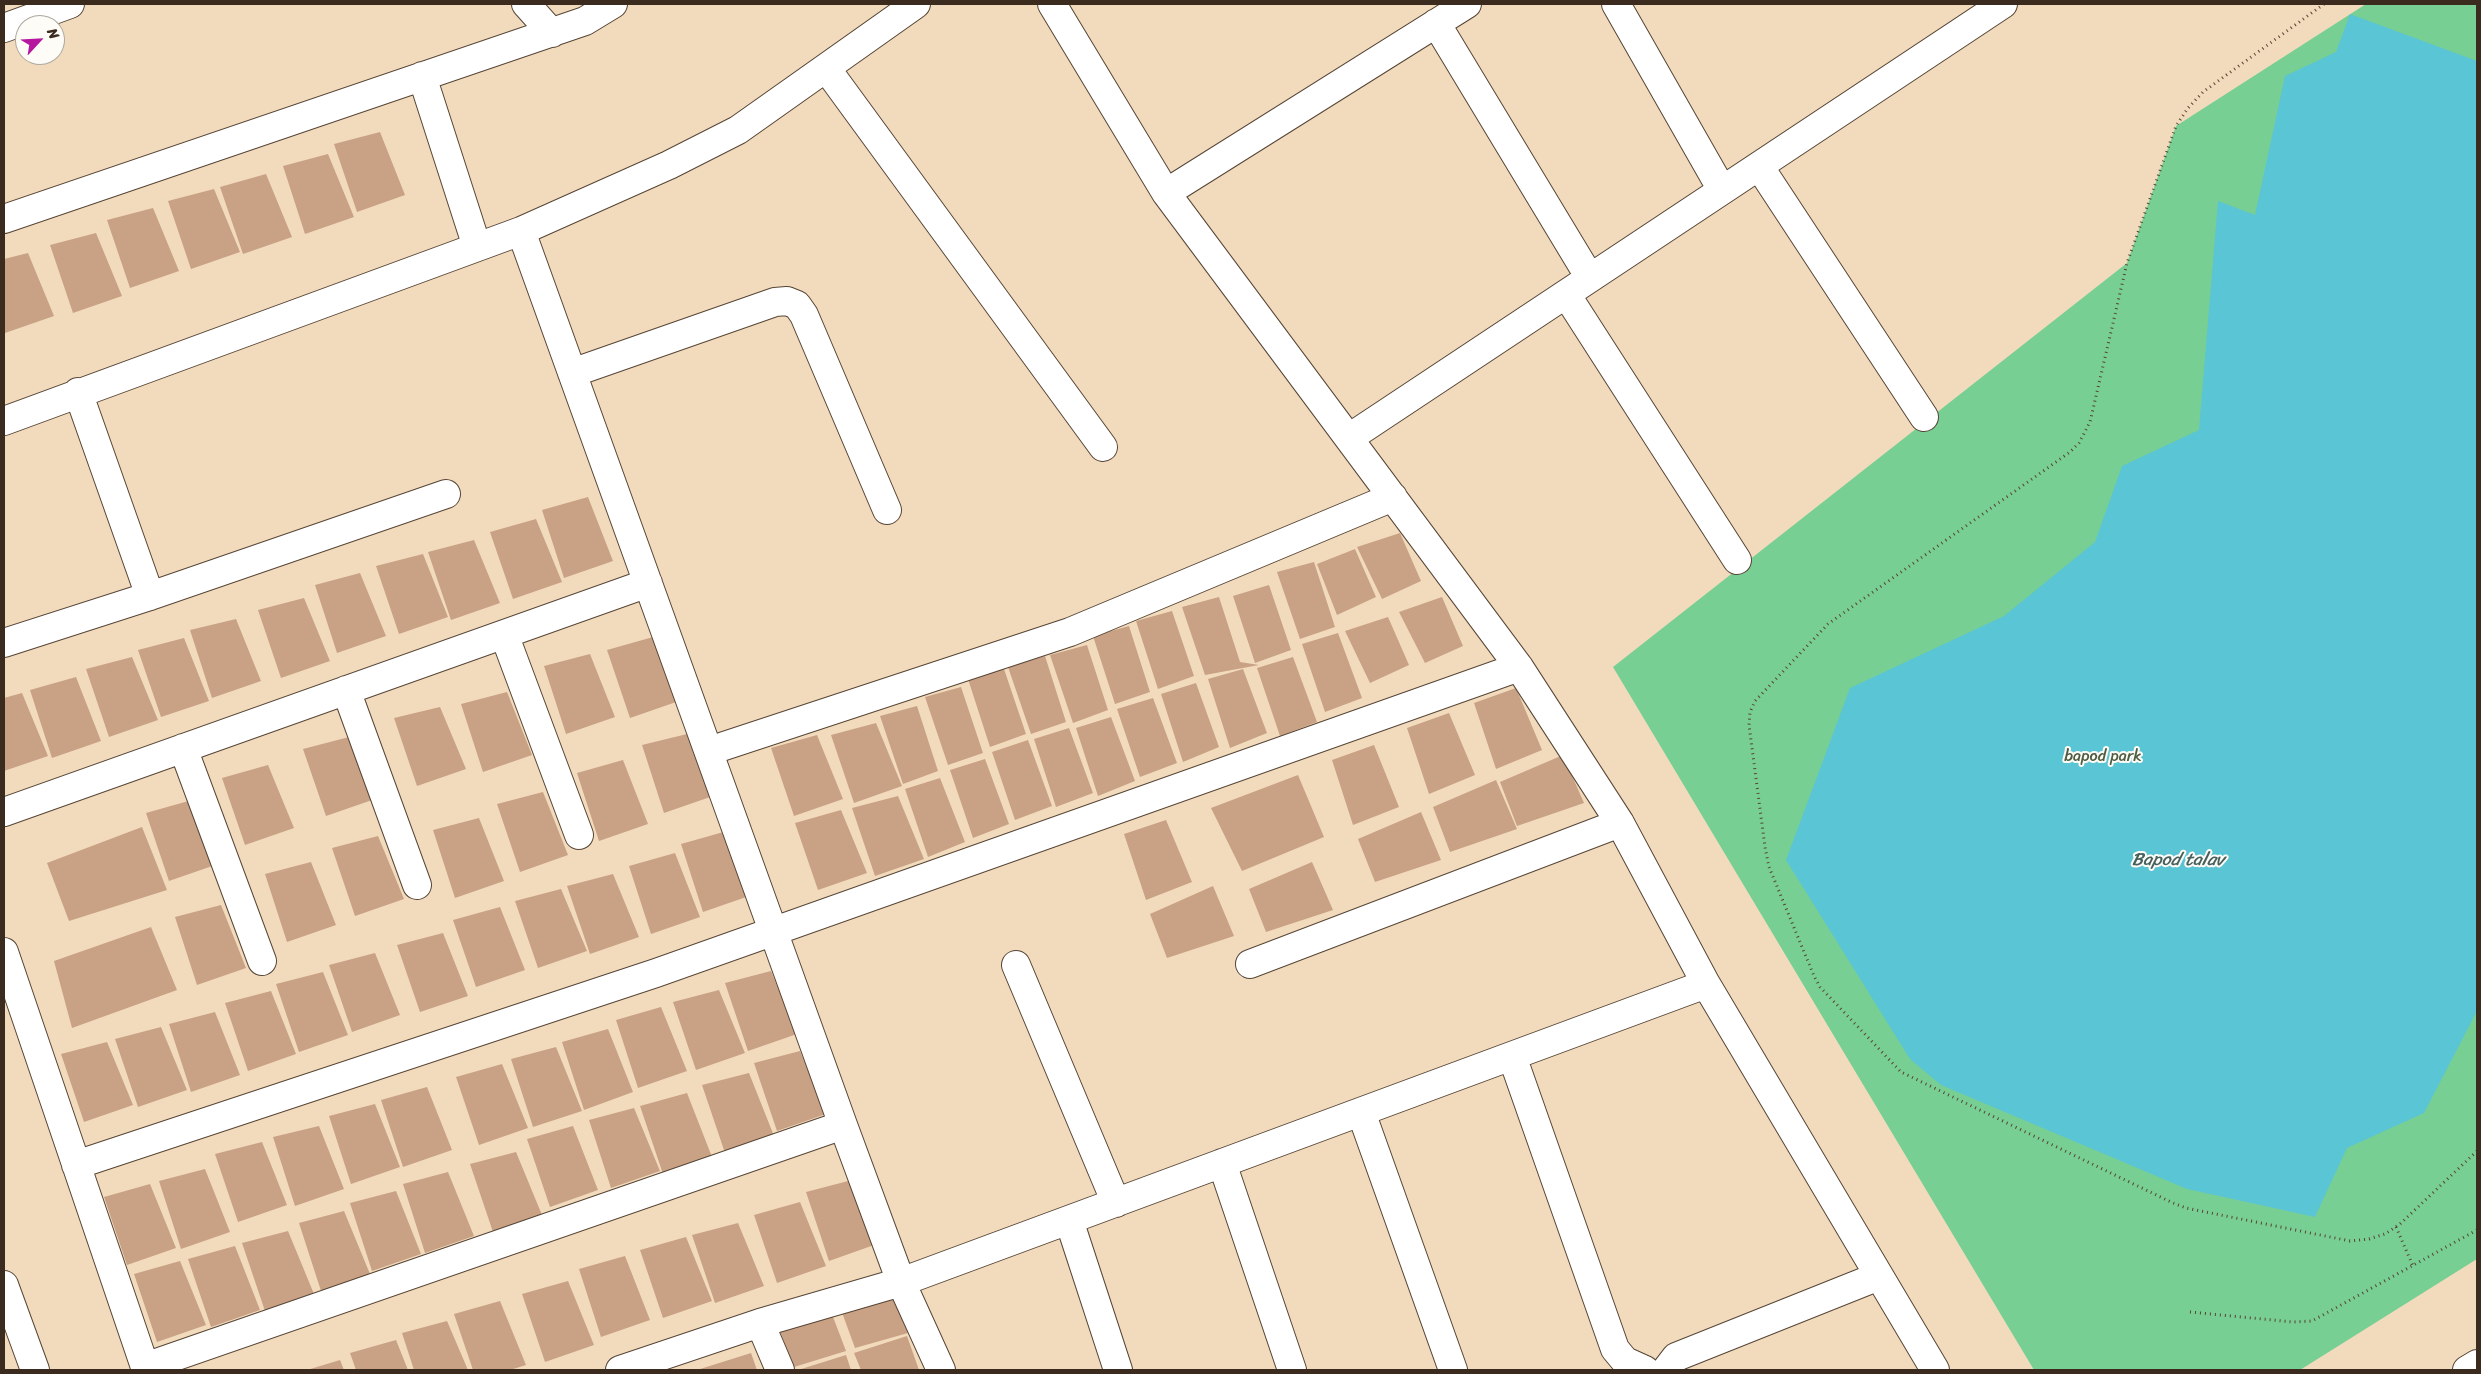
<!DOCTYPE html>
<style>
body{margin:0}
#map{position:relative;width:2481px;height:1374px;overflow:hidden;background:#f2dbbc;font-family:Sriracha,sans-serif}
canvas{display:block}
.frame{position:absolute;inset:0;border:5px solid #3b2a1e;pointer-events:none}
.north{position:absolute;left:15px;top:15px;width:50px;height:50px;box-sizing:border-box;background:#fdfcf7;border:1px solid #afa8a0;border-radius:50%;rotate:65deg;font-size:14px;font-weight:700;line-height:20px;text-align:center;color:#3b2a1e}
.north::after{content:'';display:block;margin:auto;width:18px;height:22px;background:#b5179e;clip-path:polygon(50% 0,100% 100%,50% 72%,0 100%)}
</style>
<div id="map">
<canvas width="2481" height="1374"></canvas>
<div class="frame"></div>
<div class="north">N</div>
</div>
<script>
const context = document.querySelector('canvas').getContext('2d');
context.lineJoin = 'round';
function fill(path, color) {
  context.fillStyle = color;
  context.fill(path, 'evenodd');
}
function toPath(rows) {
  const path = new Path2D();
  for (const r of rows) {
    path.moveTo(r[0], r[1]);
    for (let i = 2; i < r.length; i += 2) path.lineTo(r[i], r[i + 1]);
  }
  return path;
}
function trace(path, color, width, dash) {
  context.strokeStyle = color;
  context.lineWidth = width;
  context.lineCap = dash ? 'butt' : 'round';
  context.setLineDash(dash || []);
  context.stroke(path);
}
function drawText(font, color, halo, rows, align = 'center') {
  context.font = font + ' Sriracha,sans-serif';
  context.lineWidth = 4;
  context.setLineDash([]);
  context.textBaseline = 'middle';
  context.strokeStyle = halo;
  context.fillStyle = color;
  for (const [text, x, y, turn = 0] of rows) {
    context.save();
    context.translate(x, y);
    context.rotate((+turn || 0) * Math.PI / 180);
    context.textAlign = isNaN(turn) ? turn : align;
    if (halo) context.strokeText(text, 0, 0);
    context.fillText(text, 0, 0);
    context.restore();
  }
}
const green = toPath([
 [2366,4,2477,4,2477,1259,2300,1370,2034,1370,1613,667,2127,263,2176,126]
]);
const water = toPath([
 [2350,14,2477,61,2477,1011,2424,1113,2347,1148,2315,1217,2187,1189,1941,1085,1910,1059,1786,860,1850,688,2004,616,2095,542,2122,466,2199,430,2218,201,2255,215,2285,76,2336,52]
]);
const building = toPath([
 [380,132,405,195,357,212,334,144],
 [328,154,354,217,305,234,283,166],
 [266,174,292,237,243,254,220,187],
 [214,189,240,252,191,269,168,201],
 [153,208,179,271,130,288,107,220],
 [96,233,122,296,73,313,50,245],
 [28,253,54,316,5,333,4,259],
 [588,497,613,561,564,578,542,510],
 [536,519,562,582,513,599,490,532],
 [1400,533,1421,581,1382,599,1357,547],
 [474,540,500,603,451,620,428,552],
 [1355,549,1376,597,1337,615,1317,564],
 [423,554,448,617,399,634,376,566],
 [1314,562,1335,627,1300,639,1277,572],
 [360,573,386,636,337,653,315,585],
 [1269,585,1291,650,1255,663,1233,596],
 [1219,597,1240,662,1259,665,1205,675,1182,607],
 [1442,597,1463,646,1425,663,1399,612],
 [304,598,330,661,281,678,258,610],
 [1172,611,1194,676,1158,689,1136,621],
 [1388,617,1409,665,1370,683,1345,631],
 [236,619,261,681,212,698,190,630],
 [1129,626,1150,692,1115,704,1093,636],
 [1338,633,1362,698,1325,712,1302,644],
 [653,637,679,701,630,718,607,650],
 [184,638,209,701,161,717,138,650],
 [1087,645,1108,710,1073,723,1050,655],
 [590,654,615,717,566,734,544,666],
 [1045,656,1066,722,1031,734,1008,667],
 [132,657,158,720,109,737,86,669],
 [1293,657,1317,722,1280,736,1257,668],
 [1004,669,1026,734,990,747,968,679],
 [1243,669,1267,733,1230,748,1208,679],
 [76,677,101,741,52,758,30,690],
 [1196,683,1219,747,1183,762,1161,694],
 [961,687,983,753,948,765,925,697],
 [1516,688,1542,750,1496,769,1474,703],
 [507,692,532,755,483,772,461,704],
 [22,693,48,756,4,771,4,698],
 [1153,698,1177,763,1140,777,1117,709],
 [917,706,938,771,903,784,880,716],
 [440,707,466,769,417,786,394,718],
 [1449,713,1475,775,1429,794,1407,728],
 [1111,717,1135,781,1098,796,1076,728],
 [876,723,902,786,854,803,831,735],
 [1069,728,1093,793,1056,807,1034,739],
 [687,734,713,796,664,813,642,745],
 [817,735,843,799,794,816,771,748],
 [349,737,375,799,326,816,303,749],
 [1028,740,1052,806,1015,820,992,752],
 [1374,745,1399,807,1353,825,1332,760],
 [1563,755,1584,803,1517,826,1500,782],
 [985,759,1009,824,973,838,950,770],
 [623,760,648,824,599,841,577,773],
 [268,765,294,828,245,845,222,778],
 [1298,775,1324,837,1242,871,1211,808],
 [940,778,965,842,928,857,905,789],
 [1496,780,1517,829,1450,852,1433,807],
 [543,792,568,855,520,872,497,804],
 [898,796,924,859,875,876,852,808],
 [192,800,218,864,169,881,146,813],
 [841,810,867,873,818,890,795,823],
 [1421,812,1441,860,1375,882,1358,839],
 [479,818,504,881,455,898,433,830],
 [1166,820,1192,882,1146,900,1124,834],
 [142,827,167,890,69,921,47,863],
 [727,831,752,895,703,912,681,844],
 [378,836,404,899,355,916,332,848],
 [675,853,700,917,651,934,629,866],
 [311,862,336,925,287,942,265,874],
 [1312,862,1333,910,1266,932,1249,889],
 [613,874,639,937,590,954,567,886],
 [1213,886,1234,936,1167,958,1150,914],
 [561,889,587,951,538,968,515,901],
 [221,905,246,968,197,985,175,917],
 [500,907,525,970,476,987,453,920],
 [151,927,177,990,72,1028,54,961],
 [443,933,468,996,420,1012,397,945],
 [375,953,400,1015,352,1032,329,965],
 [771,971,797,1034,748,1051,725,983],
 [323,972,348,1035,299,1052,276,984],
 [719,990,745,1053,696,1070,673,1002],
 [271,991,296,1054,248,1071,225,1003],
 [661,1007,687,1071,638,1088,616,1020],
 [215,1012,240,1075,191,1092,169,1024],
 [161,1027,187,1090,138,1107,115,1039],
 [608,1029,633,1092,584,1110,562,1042],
 [107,1042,133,1105,84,1122,61,1054],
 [556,1047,582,1111,533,1127,511,1059],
 [800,1051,826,1114,777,1131,754,1063],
 [502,1064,528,1128,479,1145,456,1077],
 [749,1073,774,1136,725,1153,702,1085],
 [427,1087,452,1150,403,1167,381,1100],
 [687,1093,712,1157,663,1174,640,1106],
 [375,1104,400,1167,351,1184,329,1116],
 [634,1108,660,1171,611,1188,589,1120],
 [319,1126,344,1189,295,1206,273,1137],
 [573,1126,598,1190,550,1207,527,1139],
 [262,1142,287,1205,238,1222,215,1154],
 [516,1152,542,1215,493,1232,470,1164],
 [205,1169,230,1232,181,1249,159,1181],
 [448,1172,474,1236,425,1253,403,1184],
 [852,1180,877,1244,829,1261,806,1192],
 [150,1184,176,1248,127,1265,104,1197],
 [396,1191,421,1254,372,1271,350,1203],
 [800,1202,826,1266,777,1283,754,1215],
 [344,1211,370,1274,321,1291,299,1223],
 [738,1223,764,1286,715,1303,692,1235],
 [288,1231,314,1294,265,1311,242,1243],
 [686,1237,712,1301,663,1318,640,1250],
 [235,1246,260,1310,211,1327,188,1259],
 [625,1256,650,1320,601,1337,579,1269],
 [180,1261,206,1325,157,1342,134,1274],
 [568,1281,594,1345,545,1362,522,1294],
 [892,1290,908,1333,855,1348,840,1307],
 [500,1301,526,1365,510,1370,473,1370,454,1314],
 [830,1309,846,1351,794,1367,778,1326],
 [447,1321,468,1370,414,1370,402,1333],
 [907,1336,919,1370,861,1370,854,1353],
 [396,1340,408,1370,356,1370,350,1353],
 [751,1353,757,1370,697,1370],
 [846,1355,851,1370,798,1370],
 [340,1360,344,1370,307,1370]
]);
const path = toPath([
 [2324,4,2203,92,2188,108,2176,126,2127,263,2090,422,2079,443,2070,452,1828,624,1755,701,1750,712,1749,725,1765,847,1769,867,1814,976,1820,987,1901,1072,2173,1203,2186,1208,2350,1241,2369,1239,2385,1234,2400,1224,2477,1151],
 [2396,1227,2413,1266],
 [2190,1312,2293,1322,2312,1321,2477,1230]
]);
const minor = toPath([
 [526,4,552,33],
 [1052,4,1166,193,1519,667,1620,823,1706,984,1935,1370],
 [1616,4,1722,190],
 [1436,23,1590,278],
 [4,28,70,4],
 [826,68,1103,447],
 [422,76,477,247],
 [1759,166,1924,417],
 [1166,193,1467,4],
 [4,219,585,21,613,4],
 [521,231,843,1125,901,1282,941,1370],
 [1566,294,1737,560],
 [572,373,775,302,787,301,797,305,804,315,887,510],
 [78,392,150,596],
 [4,421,521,231,669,165,738,130,916,4],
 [1349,438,2003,4],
 [504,634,579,835],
 [4,643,150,596,446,494],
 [346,690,417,885],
 [183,748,262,961],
 [709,751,1070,632,1393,497],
 [4,812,648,583],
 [4,952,146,1370],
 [1250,964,1620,823],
 [1016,965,1116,1203],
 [1512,1056,1615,1349,1625,1361,1645,1370],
 [1361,1112,1453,1370],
 [1222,1163,1292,1370],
 [76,1165,656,973,1519,667],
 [1069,1220,1118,1370],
 [4,1285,35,1370],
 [760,1323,780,1370],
 [145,1367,843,1125],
 [620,1370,760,1323,901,1282,1706,984],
 [1666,1370,1676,1357,1879,1276]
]);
const primary = toPath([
 [2467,1370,2477,1364]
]);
const parkNames = [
 ["bapod park",2103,757]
];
const waterNames = [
 ["Bapod talav",2178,860]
];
fill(green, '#78cf93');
fill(water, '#5ac5d4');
fill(building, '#c9a184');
trace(minor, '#564536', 30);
trace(primary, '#564536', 30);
trace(path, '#564536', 3, [1, 4]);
trace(minor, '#fff', 28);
trace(primary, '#fff', 28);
drawText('16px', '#4d5c41', '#fdfcf7', parkNames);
drawText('italic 18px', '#46605e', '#fdfcf7', waterNames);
</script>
